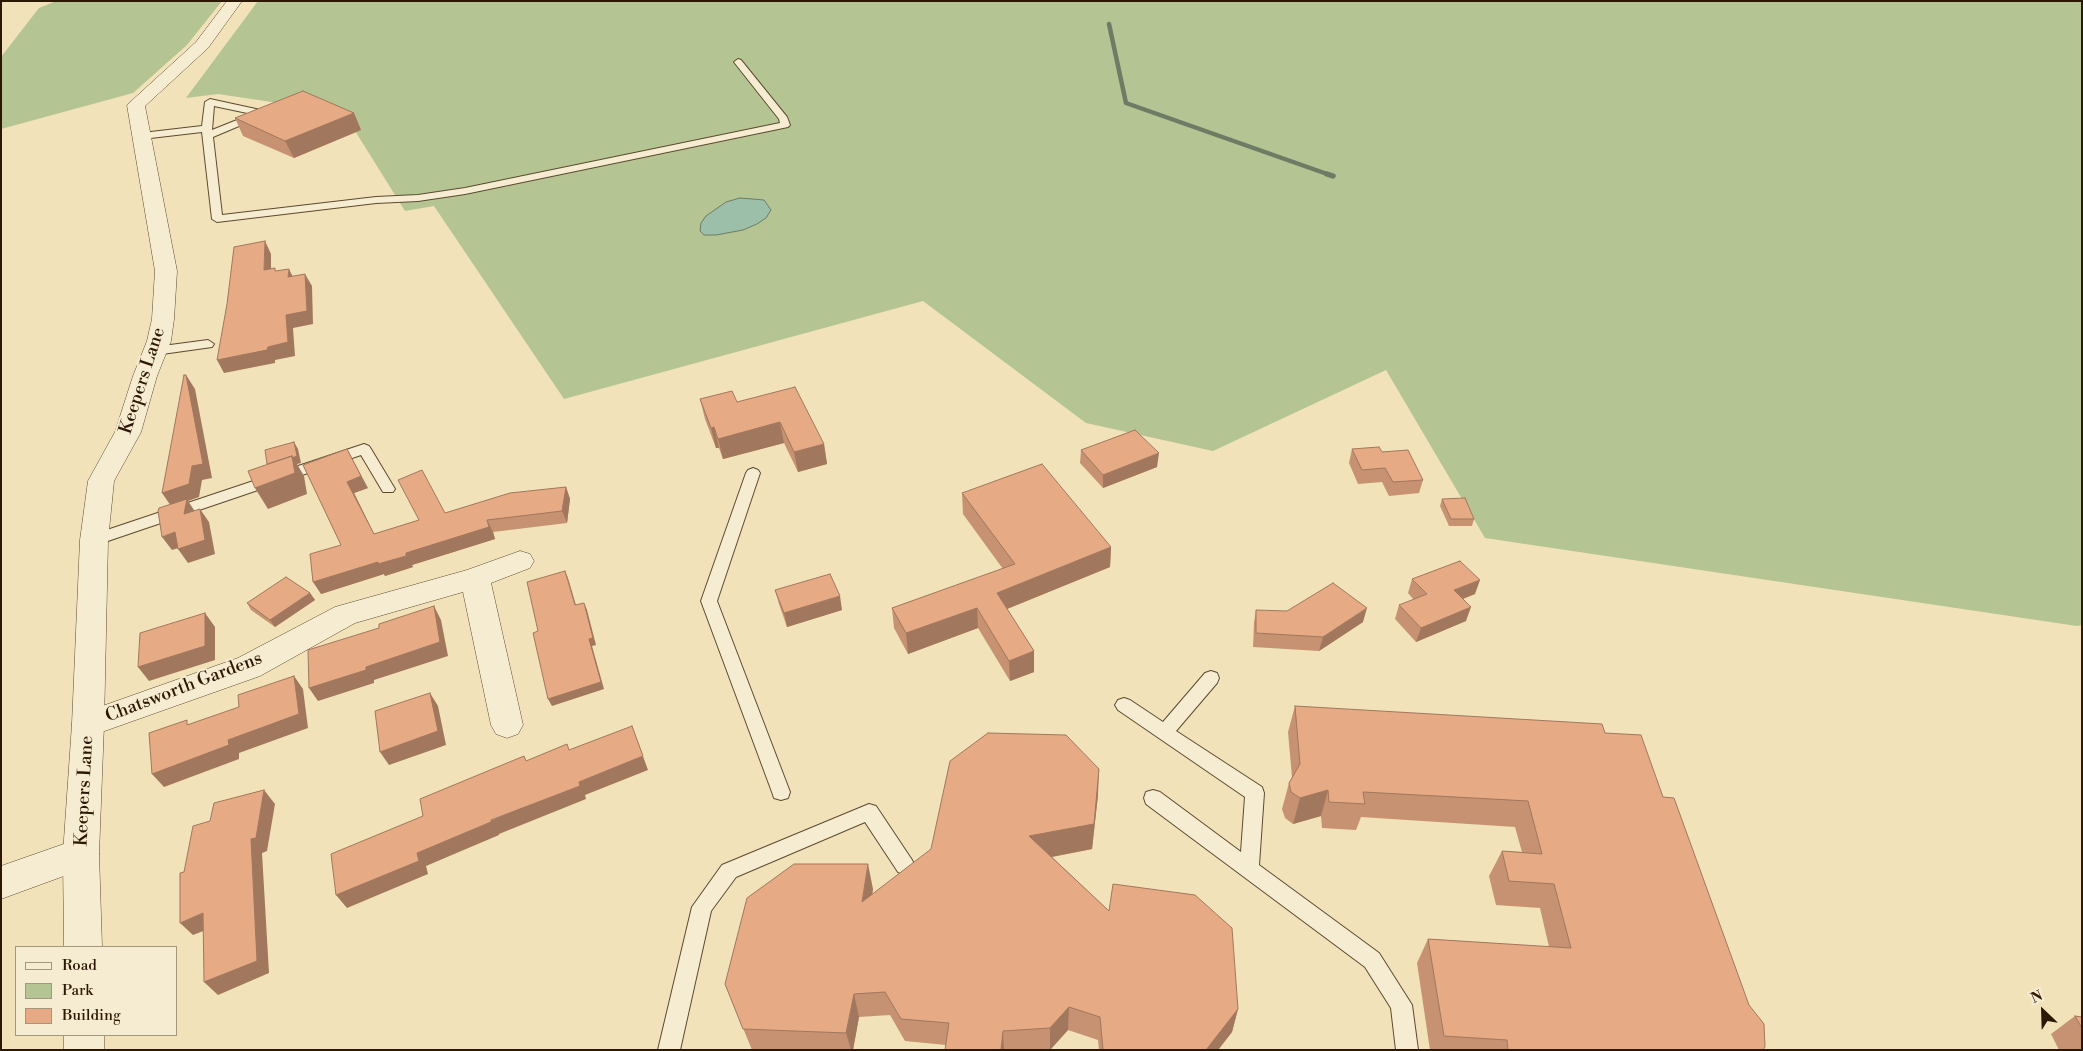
<!DOCTYPE html>
<style>
body{margin:0}
#map{position:relative;width:2083px;height:1051px;overflow:hidden;background:#f1e2b9;font-family:"Libre Bodoni",serif}
canvas{display:block}
.frame{position:absolute;inset:0;border:2px solid #2c1700;pointer-events:none}
.legend{position:absolute;left:15px;top:946px;width:162px;height:90px;box-sizing:border-box;background:#f6ecd2;border:1px solid #a5977e;margin:0;padding:6px 9px;list-style:none;font-size:15px;color:#2c1700}
.legend li{display:flex;align-items:center;gap:10px;height:25px}
.legend b{width:25px;border:1px solid #a5977e}
.north{position:absolute;left:2018px;top:986px;width:50px;height:50px;-webkit-text-stroke:4px #f6ecd2;paint-order:stroke;rotate:336deg;font-size:14px;font-weight:700;line-height:20px;text-align:center;color:#2c1700}
.north::after{content:'';display:block;margin:auto;width:18px;height:22px;background:#2c1700;clip-path:polygon(50% 0,100% 100%,50% 72%,0 100%)}
</style>
<div id="map">
<canvas width="2083" height="1051"></canvas>
<div class="frame"></div>
<ul class="legend">
<li><b style="height:6px;background:#f6ecd2"></b>Road</li>
<li><b style="height:14px;background:#b4c493"></b>Park</li>
<li><b style="height:14px;background:#e6aa85"></b>Building</li>
</ul>
<div class="north">N</div>
</div>
<script>
const context = document.querySelector('canvas').getContext('2d');
context.lineJoin = 'round';
function fill(path, color) {
  context.fillStyle = color;
  context.fill(path, 'evenodd');
}
function toPath(rows) {
  const path = new Path2D();
  for (const r of rows) {
    path.moveTo(r[0], r[1]);
    for (let i = 2; i < r.length; i += 2) path.lineTo(r[i], r[i + 1]);
  }
  return path;
}
function trace(path, color, width, dash) {
  context.strokeStyle = color;
  context.lineWidth = width;
  context.lineCap = dash ? 'butt' : 'round';
  context.setLineDash(dash || []);
  context.stroke(path);
}
function drawText(font, color, halo, rows, align = 'center') {
  context.font = font + ' "Libre Bodoni",serif';
  context.lineWidth = 4;
  context.setLineDash([]);
  context.textBaseline = 'middle';
  context.strokeStyle = halo;
  context.fillStyle = color;
  for (const [text, x, y, turn = 0] of rows) {
    context.save();
    context.translate(x, y);
    context.rotate((+turn || 0) * Math.PI / 180);
    context.textAlign = isNaN(turn) ? turn : align;
    if (halo) context.strokeText(text, 0, 0);
    context.fillText(text, 0, 0);
    context.restore();
  }
}
const green = toPath([
 [56,1,222,1,187,45,133,93,1,129,1,57,39,8],
 [258,1,2082,1,2082,625,2077,626,1485,538,1386,370,1213,451,1086,423,923,301,564,399,434,206,405,211,347,118,332,111,218,94,186,98]
]);
const water = toPath([
 [740,198,764,200,771,210,766,218,757,224,743,230,716,235,704,235,700,231,701,223,706,216,726,202,740,198]
]);
const streamFar1 = toPath([
 [1109,24,1126,103,1330,175]
]);
const stream = toPath([
 [1327,174,1333,176]
]);
const service = toPath([
 [738,59,741,60,787,117,790,125,788,127,465,194,418,201,376,203,217,222,212,219,202,132,142,139,137,136,142,133,202,126,205,102,210,99,265,111,265,115,213,137,222,215,376,197,418,195,465,188,780,123,779,119,734,62,738,59],
 [214,106,252,114,212,130,214,106],
 [208,340,214,344,212,347,155,355,149,351,155,347,208,340],
 [364,444,369,446,371,449,395,489,393,492,383,492,361,455,99,544,94,545,89,544,86,540,89,536,364,444],
 [753,468,758,470,760,473,717,601,790,792,788,798,781,800,774,798,772,792,701,601,746,473,748,470,753,468],
 [1211,671,1217,673,1219,678,1217,683,1176,731,1262,787,1264,793,1259,865,1379,953,1412,1005,1418,1050,1396,1050,1391,1008,1365,967,1146,804,1144,798,1146,792,1153,790,1160,792,1241,852,1245,797,1118,710,1115,705,1118,700,1124,698,1130,700,1163,722,1205,673,1211,671],
 [869,804,876,806,912,860,915,866,912,872,905,875,898,872,865,822,736,877,711,911,680,1050,658,1050,692,907,722,865,869,804]
]);
const minor = toPath([
 [520,551,530,554,534,561,530,568,491,583,523,725,518,734,507,738,496,734,491,725,463,592,355,623,260,676,99,733,88,737,77,733,72,724,77,715,238,658,335,607,467,570,520,551],
 [81,838,94,843,99,854,94,865,1,899,1,866,81,838]
]);
const tertiary = toPath([
 [227,1,242,1,208,48,145,106,177,271,174,319,171,341,157,376,141,432,114,481,108,540,104,724,99,854,102,947,64,947,63,854,72,724,80,540,88,481,115,432,133,376,147,341,152,319,155,271,127,105,196,42,227,1],
 [64,1035,104,1035,104,1050,64,1050,64,1035]
]);
const wall = toPath([
 [354,113,361,130,294,158,243,136,235,118],
 [700,399,737,402,824,444,827,464,798,472,784,443,723,459,719,448,716,448,705,419],
 [1352,449,1382,452,1423,480,1419,493,1389,496,1382,482,1358,484,1349,463],
 [1081,450,1157,467,1103,488,1080,463],
 [303,465,368,488,354,493,374,534,445,513,566,487,570,499,567,523,493,532,495,539,412,565,413,567,385,576,384,574,321,594,341,545],
 [962,493,1111,547,1110,567,1007,609,1034,651,1034,672,1010,681,978,628,908,654,894,628,892,608,1003,569,963,514],
 [1442,499,1474,519,1472,526,1449,526,1440,506],
 [1412,579,1475,594,1463,599,1466,621,1416,642,1395,619,1399,605,1414,600,1408,593],
 [775,590,842,610,787,627,779,604],
 [310,593,315,600,275,627,251,610,247,603],
 [1256,610,1363,622,1319,651,1253,647,1254,623],
 [1295,706,1605,733,1663,797,1763,1050,1430,1050,1417,963,1428,939,1549,947,1540,908,1496,905,1489,876,1502,851,1522,852,1515,827,1361,817,1356,830,1322,828,1321,816,1293,824,1285,818,1282,809,1289,783,1292,777,1288,732],
 [1098,795,1092,849,1052,857,1109,911,1238,1009,1232,1032,1218,1050,1099,1050,1098,1040,1068,1030,1050,1050,945,1050,946,1045,905,1041,890,1015,859,1017,853,1050,752,1050,725,984,873,889,872,894],
 [2075,1016,2082,1017,2082,1050,2059,1050,2051,1034]
]);
const shadedWall = toPath([
 [354,113,361,130,294,158,285,141],
 [265,241,271,254,271,283,264,270],
 [289,269,295,281,288,277],
 [305,274,312,286,313,324,293,328,295,356,275,360,275,363,224,373,217,360,268,347,286,315],
 [186,375,195,389,212,478,202,480,199,497,188,501,196,513,184,514,171,506,162,493],
 [780,422,784,443,723,459,718,439],
 [714,427,719,448,716,448,711,428],
 [294,442,298,449,301,463,297,464,304,476,307,494,268,509,255,488],
 [824,444,827,464,798,472,794,452],
 [347,449,368,488,354,493,380,546,347,482],
 [1159,453,1157,467,1103,488,1103,475],
 [566,487,570,499,567,523,562,511],
 [200,509,209,522,215,554,188,563,178,549],
 [487,520,493,532,495,539,412,565,413,567,385,576,384,574,321,594,313,582,406,553],
 [175,532,185,546,172,550,162,537],
 [1111,547,1110,567,997,613,997,593],
 [565,571,568,578,578,612,575,605],
 [1480,580,1475,594,1449,604,1454,590],
 [310,593,315,600,275,627,270,620],
 [840,596,842,610,787,627,784,613],
 [584,603,587,610,596,645,592,646,604,689,552,706,548,699,589,639],
 [434,606,441,620,448,656,374,680,374,683,318,701,309,688,366,667],
 [1471,607,1466,621,1416,642,1421,628],
 [977,608,978,628,908,654,906,633],
 [1367,608,1363,622,1319,651,1323,637],
 [205,613,215,627,215,660,149,681,138,667],
 [1034,651,1034,672,1010,681,1009,661],
 [294,676,303,689,308,728,239,753,239,759,164,787,152,774,228,740],
 [430,693,438,706,446,745,389,765,380,752],
 [632,726,648,770,585,795,586,799,499,834,499,835,426,866,428,874,347,908,336,895,417,853,579,782],
 [1099,769,1098,795,1092,849,1030,861,1029,836],
 [264,790,275,804,267,851,262,853,269,973,218,995,204,982,251,839],
 [1328,790,1321,816,1293,824,1300,798],
 [868,864,873,889,867,926,862,902],
 [203,913,216,926,193,935,180,923],
 [854,994,859,1017,853,1050,851,1050,846,1033],
 [1069,1007,1068,1030,1050,1050,1050,1028],
 [1238,1009,1232,1032,1218,1050,1206,1050],
 [1003,1031,1004,1050,1001,1050]
]);
const building = toPath([
 [303,91,354,113,285,141,235,118,303,91],
 [265,241,264,270,275,268,275,271,289,269,288,277,305,274,307,311,286,315,288,342,268,347,267,350,217,360,227,304,234,247,265,241],
 [184,375,186,375,203,464,192,466,189,484,162,493,184,375],
 [795,387,824,444,794,452,780,422,718,439,714,427,711,428,700,399,732,391,737,402,795,387],
 [1135,430,1159,453,1103,475,1081,450,1135,430],
 [294,442,297,456,292,458,292,456,267,464,265,450,294,442],
 [1379,447,1382,452,1408,450,1423,480,1393,482,1385,468,1362,470,1352,449,1379,447],
 [347,449,361,476,347,482,374,534,419,520,398,480,422,470,445,513,510,493,566,487,562,511,487,520,489,527,406,553,406,556,378,564,378,562,313,582,310,554,341,545,303,465,347,449],
 [292,456,295,473,255,488,248,471,292,456],
 [1042,464,1111,547,997,593,1034,651,1009,661,977,608,906,633,892,608,1015,564,962,493,1042,464],
 [1465,498,1474,519,1451,519,1442,499,1465,498],
 [187,499,184,514,200,509,205,540,178,549,175,532,162,537,158,511,159,508,187,499],
 [1460,561,1480,580,1454,590,1471,607,1421,628,1399,605,1427,594,1412,579,1460,561],
 [565,571,575,605,584,603,593,638,589,639,601,682,548,699,533,633,538,631,527,582,565,571],
 [830,574,840,596,784,613,775,590,830,574],
 [286,577,310,593,270,620,247,603,286,577],
 [1333,583,1367,608,1323,637,1256,633,1256,610,1287,611,1333,583],
 [434,606,440,642,366,667,366,670,309,688,308,650,379,628,379,624,434,606],
 [205,613,205,646,138,667,140,633,205,613],
 [294,676,299,714,228,740,229,745,152,774,149,733,187,720,187,725,239,707,238,695,294,676],
 [430,693,438,731,380,752,375,711,430,693],
 [1295,706,1602,724,1605,733,1641,735,1663,797,1674,798,1749,1005,1764,1024,1765,1047,1763,1050,1508,1050,1507,1040,1444,1036,1428,939,1571,948,1554,884,1509,881,1502,851,1542,854,1528,801,1363,792,1365,804,1329,802,1328,790,1300,798,1291,792,1289,783,1300,764,1295,706],
 [632,726,643,756,579,782,580,786,491,820,491,822,417,853,419,861,336,895,331,854,423,816,420,799,524,756,526,761,567,744,569,750,632,726],
 [988,733,1066,735,1099,769,1094,824,1029,836,1109,911,1113,884,1195,895,1232,928,1238,1009,1206,1050,1103,1050,1100,1017,1069,1007,1050,1028,1003,1031,1001,1050,945,1050,949,1023,901,1019,885,992,854,994,846,1033,743,1029,725,984,747,898,794,864,868,864,862,902,931,849,950,761,988,733],
 [264,790,256,838,251,839,257,961,204,982,203,913,180,923,180,873,184,872,193,826,210,821,214,803,264,790],
 [2075,1016,2082,1017,2082,1028,2075,1016]
]);
const streetNames = [
 ["Keepers Lane",143,381,-72],
 ["Chatsworth Gardens",184,688,-21],
 ["Keepers Lane",85,791,-87]
];
fill(green, '#b4c493');
fill(water, '#9cbfa9');
trace(water, '#6f7c65', 1);
trace(streamFar1, '#6f7c65', 4.5);
trace(stream, '#6f7c65', 5.5);
trace(service, '#5d4a2e', 2);
trace(minor, '#5d4a2e', 1);
trace(tertiary, '#5d4a2e', 1);
fill(service, '#f6ecd2');
fill(minor, '#f6ecd2');
fill(tertiary, '#f6ecd2');
fill(wall, '#c69272');
fill(shadedWall, '#a1775d');
fill(building, '#e6aa85');
trace(building, '#a1775d', 1);
drawText('18px', '#2c1700', '#f6ecd2', streetNames);
</script>
